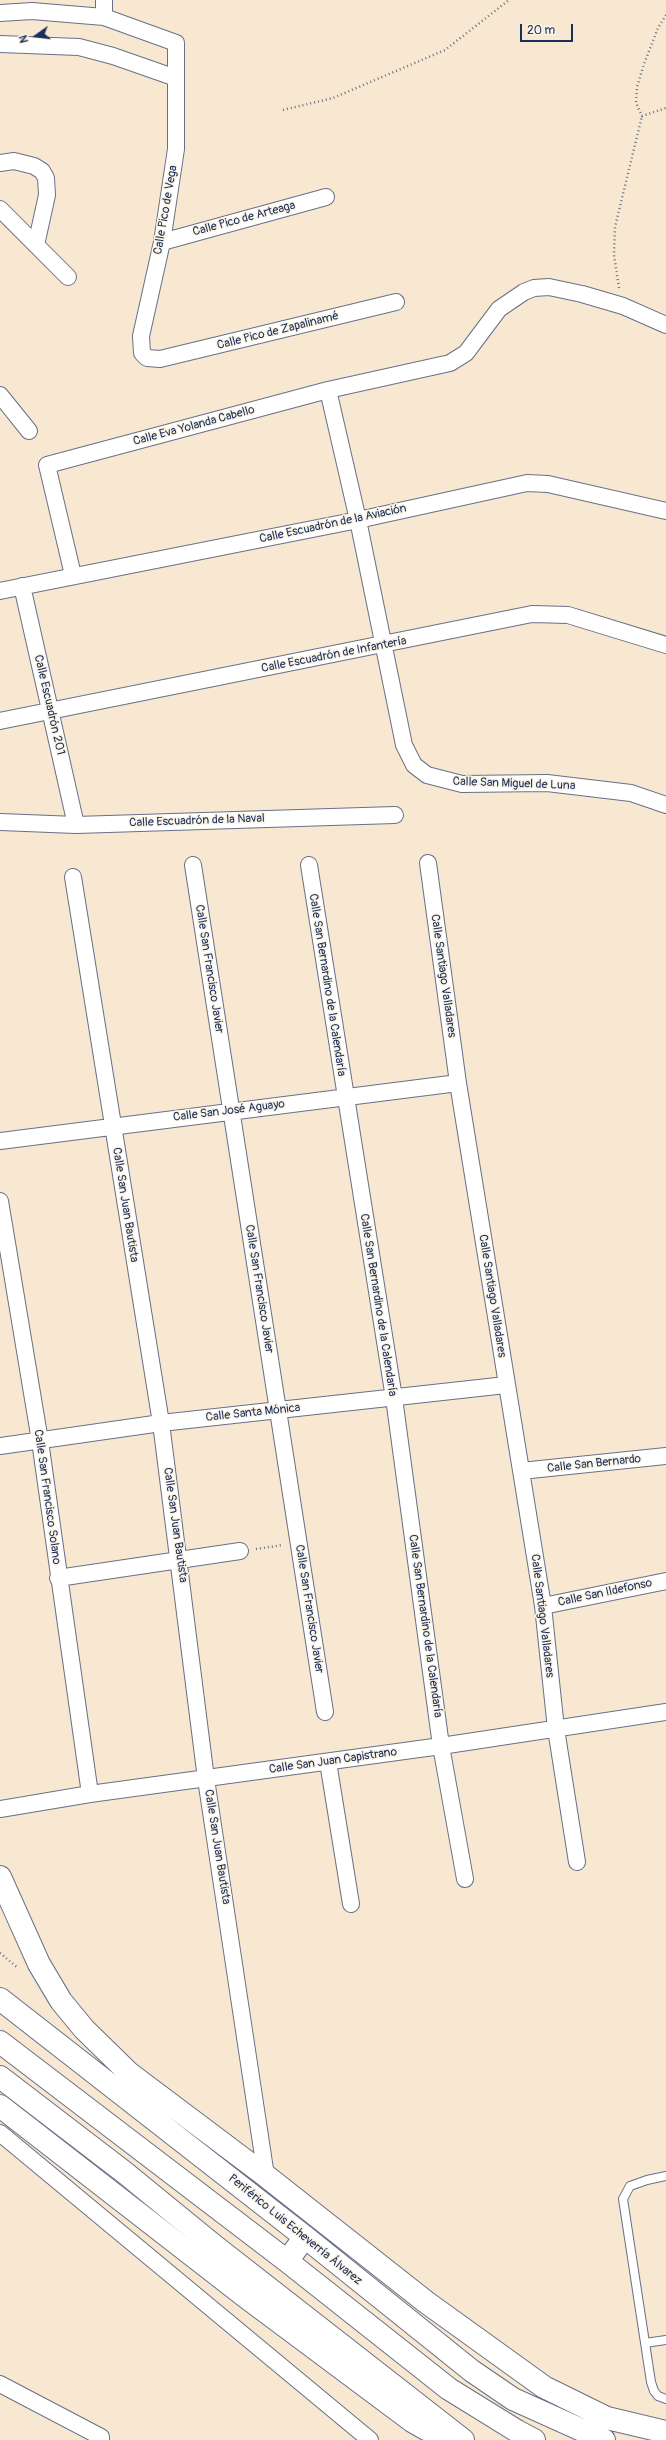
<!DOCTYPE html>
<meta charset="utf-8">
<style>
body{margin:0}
#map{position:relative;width:666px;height:2440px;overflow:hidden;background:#f8e8d1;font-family:Pangolin,sans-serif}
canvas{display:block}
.north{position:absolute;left:16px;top:16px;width:40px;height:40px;-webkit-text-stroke:3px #fcf5e5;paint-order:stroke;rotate:256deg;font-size:11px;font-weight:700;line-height:16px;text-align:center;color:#1b2f5e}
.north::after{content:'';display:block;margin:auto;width:14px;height:18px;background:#1b2f5e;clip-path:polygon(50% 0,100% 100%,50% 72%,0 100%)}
.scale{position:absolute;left:520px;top:24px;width:53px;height:18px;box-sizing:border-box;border:2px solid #1b2f5e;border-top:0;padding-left:5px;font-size:12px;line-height:14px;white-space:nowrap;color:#1b2f5e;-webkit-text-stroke:3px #fcf5e5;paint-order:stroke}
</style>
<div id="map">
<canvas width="666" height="2440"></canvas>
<div class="north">N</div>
<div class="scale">20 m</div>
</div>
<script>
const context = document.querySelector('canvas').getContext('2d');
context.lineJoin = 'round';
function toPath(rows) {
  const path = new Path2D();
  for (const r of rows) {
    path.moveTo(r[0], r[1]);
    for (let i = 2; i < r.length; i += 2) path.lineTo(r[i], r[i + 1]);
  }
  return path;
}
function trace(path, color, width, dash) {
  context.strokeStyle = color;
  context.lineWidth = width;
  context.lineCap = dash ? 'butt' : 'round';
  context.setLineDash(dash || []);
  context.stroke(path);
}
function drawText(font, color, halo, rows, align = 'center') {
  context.font = font + ' Pangolin,sans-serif';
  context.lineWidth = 3;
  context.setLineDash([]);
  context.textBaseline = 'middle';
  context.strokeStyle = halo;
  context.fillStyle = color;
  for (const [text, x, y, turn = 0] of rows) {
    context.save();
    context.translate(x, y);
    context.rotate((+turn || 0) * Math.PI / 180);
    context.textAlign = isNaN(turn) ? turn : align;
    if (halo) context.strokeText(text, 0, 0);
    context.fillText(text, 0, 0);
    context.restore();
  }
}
const path = toPath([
 [666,15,658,28,644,64,637,87,636,103,642,116,666,108],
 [283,110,333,98,445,50,509,0],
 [619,288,614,255,615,227,642,116],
 [256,1549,283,1545],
 [0,1953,18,1968]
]);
const lane = toPath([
 [666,2176,647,2180,630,2186,623,2199,651,2382,654,2391,658,2396,666,2399],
 [645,2343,666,2340]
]);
const street = toPath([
 [104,0,104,17],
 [0,13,32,11,104,17,176,43,176,149,162,242,141,336,142,353,147,358,160,359,396,302],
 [0,44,79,47,113,56,176,78],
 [0,163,14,161,34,166,42,171,46,178,47,195,36,245],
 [0,209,68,277],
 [162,242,326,197],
 [328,390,358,520,404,745,414,765,427,775,462,784,547,783,631,793,666,805],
 [0,395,29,431],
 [73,575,47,465,328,390,450,363,466,353,499,309,524,292,534,288,549,287,582,294,623,306,666,325],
 [22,586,76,825],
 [0,591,358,520,527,483,548,484,666,511],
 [0,721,532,614,568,615,666,645],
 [0,822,76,825,395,815],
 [428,863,458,1083,543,1606,556,1729,577,1862],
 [193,865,325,1712],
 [309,865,394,1398,441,1746,465,1879],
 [73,877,161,1423,206,1779,266,2176],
 [0,1141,458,1083],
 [0,1201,40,1441,90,1794],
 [0,1446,161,1423,506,1385],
 [521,1471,666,1456],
 [58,1578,240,1551],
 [543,1606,666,1581],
 [328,1762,351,1904],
 [0,1809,90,1794,441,1746,666,1712],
 [0,2133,370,2440],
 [0,2384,101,2437,101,2440]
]);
const secondary = toPath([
 [0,1877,39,1964,61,2001,84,2029,129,2073,266,2176,426,2302,544,2387,607,2418,666,2432],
 [0,1999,305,2237,472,2371,513,2399,604,2440],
 [0,2106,246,2297,412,2421,426,2429,458,2440]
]);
const highway = toPath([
 [0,2042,287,2261,449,2389,517,2431,534,2440],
 [0,2077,124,2172,217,2248,463,2440],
 [287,2261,305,2237]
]);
const streetNames = [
 ["Calle Pico de Vega",166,210,-80],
 ["Calle Pico de Arteaga",244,219,-15],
 ["Calle Pico de Zapalinamé",278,331,-14],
 ["Calle Eva Yolanda Cabello",194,426,-15],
 ["Calle Escuadrón de la Aviación",333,524,-12],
 ["Calle Escuadrón de Infantería",334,655,-11],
 ["Calle Escuadrón 201",49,705,77],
 ["Calle San Miguel de Luna",514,784,2],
 ["Calle Escuadrón de la Naval",197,821,-2],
 ["Calle San Francisco Javier",209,969,81],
 ["Calle Santiago Valladares",443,976,82],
 ["Calle San Bernardino de la Calendaría",327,985,81],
 ["Calle San José Aguayo",229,1111,-7],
 ["Calle San Juan Bautista",125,1205,81],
 ["Calle San Francisco Javier",259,1289,81],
 ["Calle Santiago Valladares",492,1296,81],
 ["Calle San Bernardino de la Calendaría",378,1305,81],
 ["Calle Santa Mónica",253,1413,-6],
 ["Calle San Bernardo",594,1464,-6],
 ["Calle San Francisco Solano",47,1497,82],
 ["Calle San Juan Bautista",175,1525,82],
 ["Calle San Ildefonso",605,1593,-12],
 ["Calle San Francisco Javier",309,1609,81],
 ["Calle Santiago Valladares",542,1616,83],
 ["Calle San Bernardino de la Calendaría",425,1626,82],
 ["Calle San Juan Capistrano",333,1761,-8],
 ["Calle San Juan Bautista",217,1847,81],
 ["Periférico Luis Echeverría Álvarez",295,2230,39]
];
trace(lane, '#687086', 10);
trace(street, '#687086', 18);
trace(secondary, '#687086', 24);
trace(highway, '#687086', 24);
trace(path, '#687086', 2.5, [1, 3]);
trace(lane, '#fff', 8);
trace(street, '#fff', 16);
trace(secondary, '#fff', 22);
trace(highway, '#fff', 22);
drawText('12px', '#1b2f5e', '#fcf5e5', streetNames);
</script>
